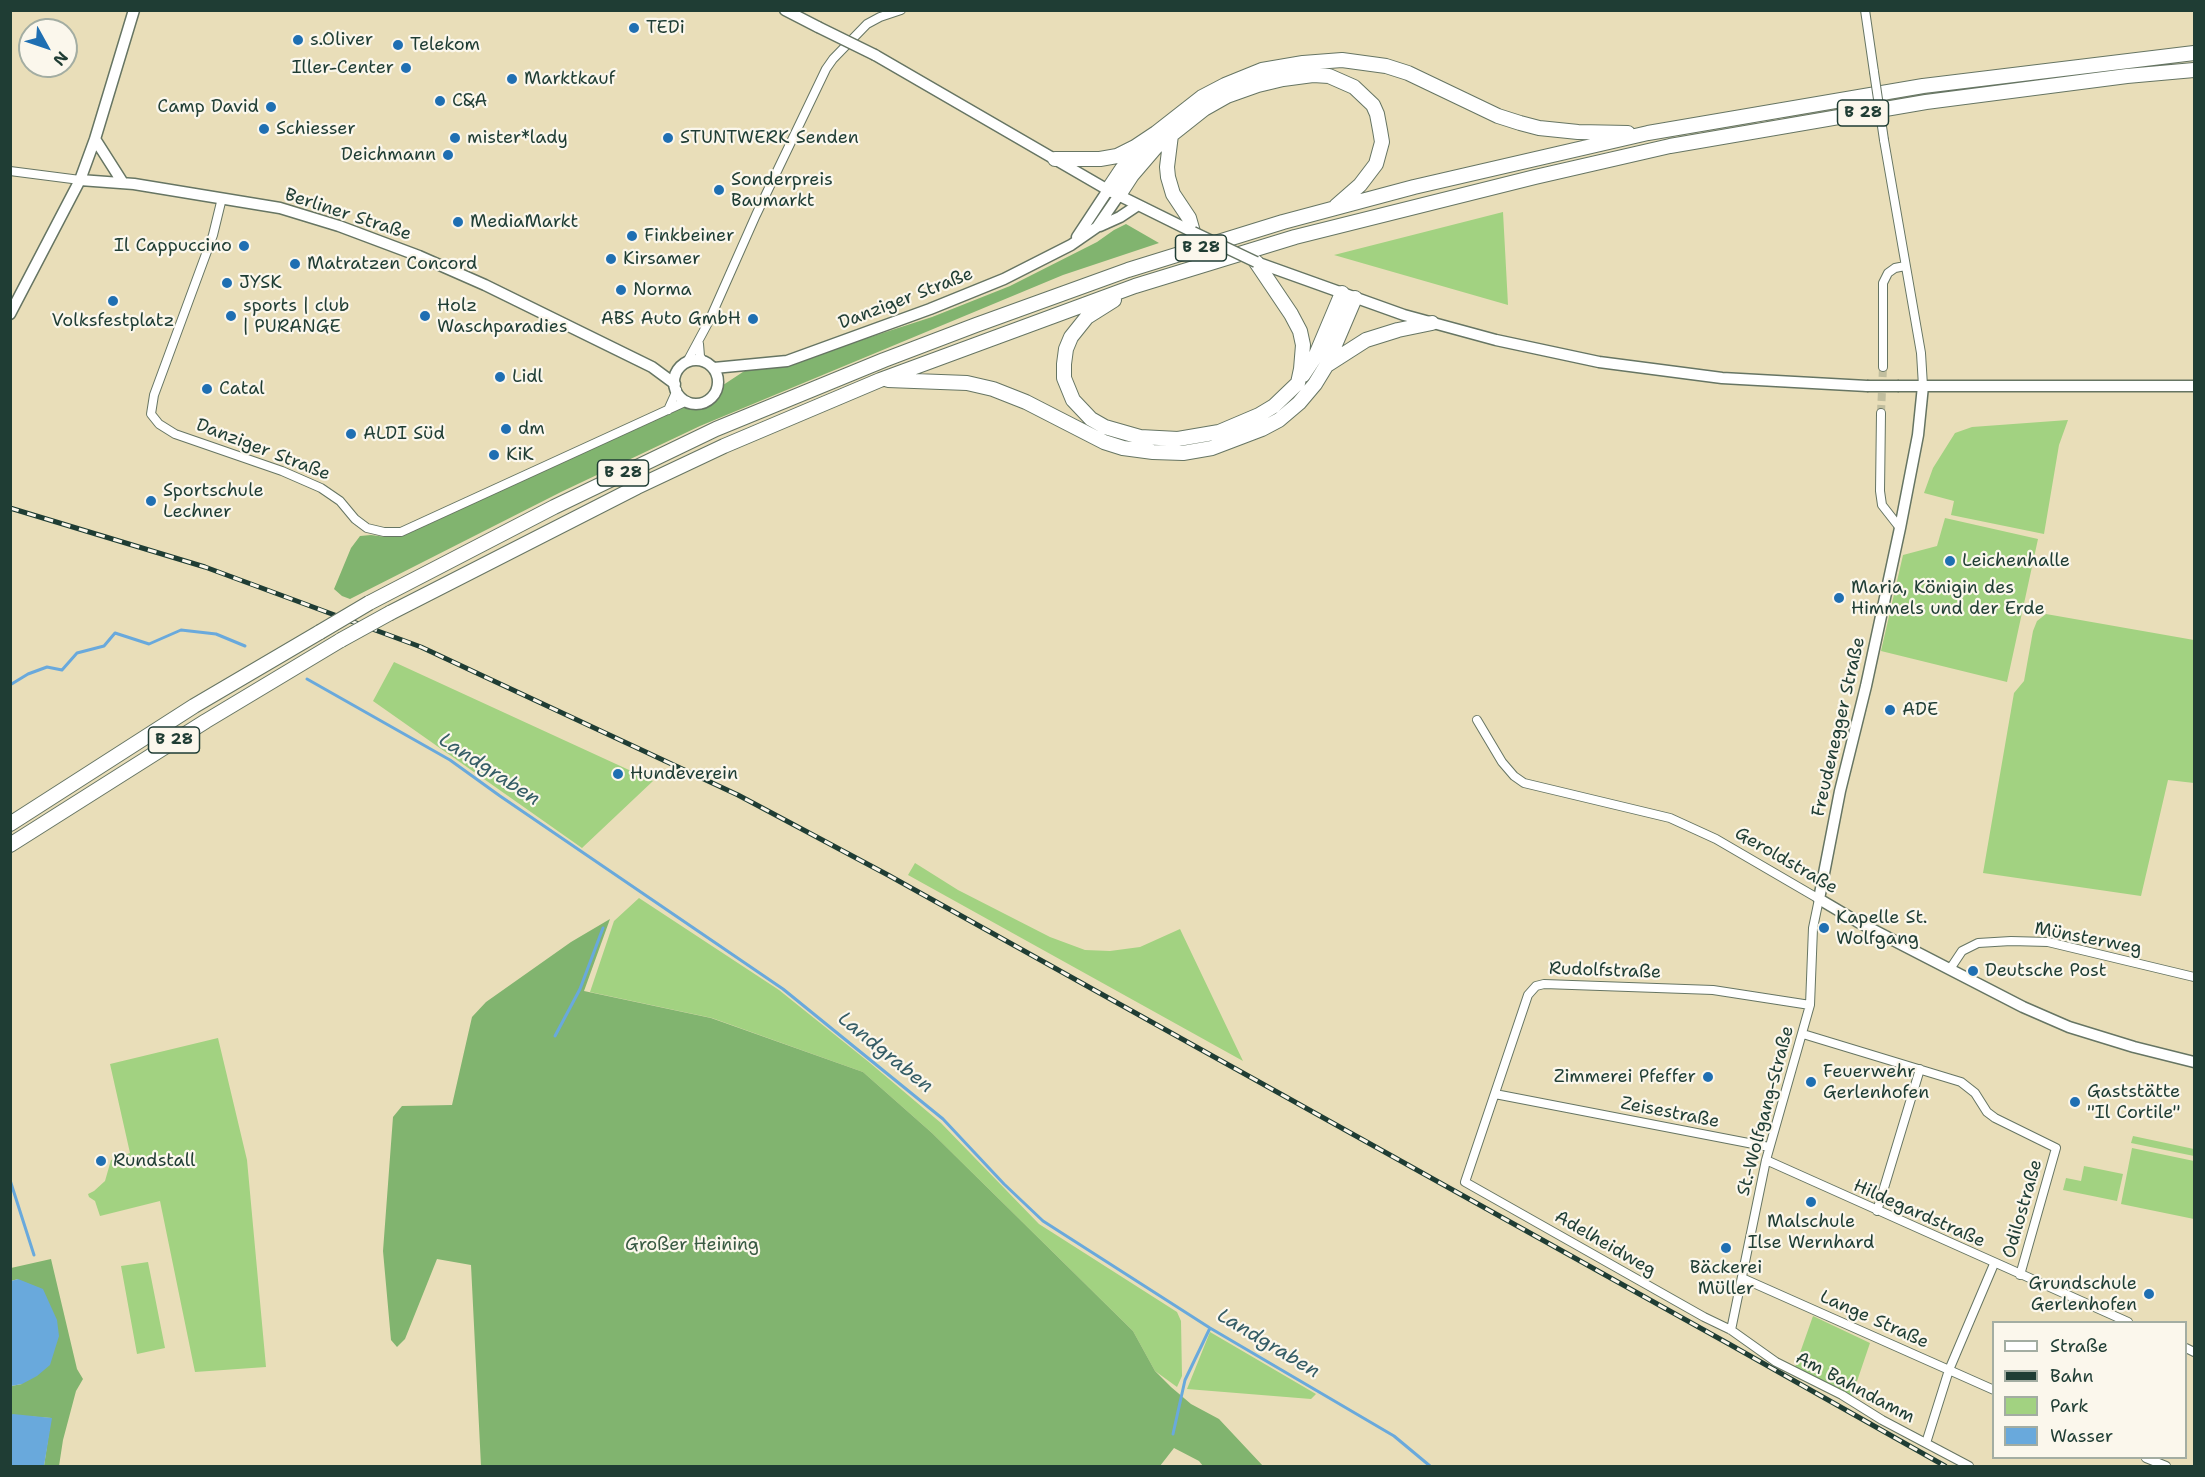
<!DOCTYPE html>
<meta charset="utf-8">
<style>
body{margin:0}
#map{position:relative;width:2205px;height:1477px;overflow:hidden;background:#e9deb9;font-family:"Shantell Sans",sans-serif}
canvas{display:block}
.frame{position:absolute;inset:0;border:12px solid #1f3d34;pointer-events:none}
.legend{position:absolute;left:1992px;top:1321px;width:195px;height:138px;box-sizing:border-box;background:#fbf7ec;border:2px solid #a3ada2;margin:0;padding:8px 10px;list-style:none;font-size:18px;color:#1f3d34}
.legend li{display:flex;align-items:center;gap:12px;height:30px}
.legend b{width:30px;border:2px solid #a3ada2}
.north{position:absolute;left:18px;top:18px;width:60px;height:60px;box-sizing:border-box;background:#fbf7ec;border:2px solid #a3ada2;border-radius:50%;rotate:130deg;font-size:16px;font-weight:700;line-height:24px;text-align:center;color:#1f3d34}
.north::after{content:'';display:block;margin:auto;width:21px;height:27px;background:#1f6fb2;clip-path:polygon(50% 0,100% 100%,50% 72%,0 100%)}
</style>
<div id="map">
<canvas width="2205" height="1477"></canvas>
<div class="frame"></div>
<ul class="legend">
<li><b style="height:8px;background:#fff"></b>Straße</li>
<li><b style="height:8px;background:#1f3d34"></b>Bahn</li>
<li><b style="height:16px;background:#a2d281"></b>Park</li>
<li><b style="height:16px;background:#69a9dc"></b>Wasser</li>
</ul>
<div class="north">N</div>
</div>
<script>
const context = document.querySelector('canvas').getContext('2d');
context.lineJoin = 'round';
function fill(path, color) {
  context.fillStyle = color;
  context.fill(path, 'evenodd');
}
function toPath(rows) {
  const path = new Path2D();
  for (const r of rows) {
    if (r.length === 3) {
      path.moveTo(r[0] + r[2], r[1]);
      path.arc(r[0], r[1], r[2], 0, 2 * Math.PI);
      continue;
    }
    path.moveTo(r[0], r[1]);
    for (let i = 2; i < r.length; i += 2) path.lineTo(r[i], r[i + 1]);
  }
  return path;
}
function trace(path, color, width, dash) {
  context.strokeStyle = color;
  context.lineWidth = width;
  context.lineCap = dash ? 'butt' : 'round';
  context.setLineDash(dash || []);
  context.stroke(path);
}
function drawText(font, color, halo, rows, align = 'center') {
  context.font = font + ' "Shantell Sans",sans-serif';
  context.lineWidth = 4.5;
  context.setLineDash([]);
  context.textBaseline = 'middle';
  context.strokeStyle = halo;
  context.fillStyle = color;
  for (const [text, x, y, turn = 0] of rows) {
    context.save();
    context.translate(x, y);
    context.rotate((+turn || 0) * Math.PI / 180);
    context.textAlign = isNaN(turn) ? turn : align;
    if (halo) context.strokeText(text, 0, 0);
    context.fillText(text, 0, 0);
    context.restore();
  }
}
const green = toPath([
 [1503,212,1508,305,1334,255],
 [2068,420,2059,445,2044,534,1951,515,1954,501,1924,493,1933,468,1955,433,1972,427],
 [1945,518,2038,539,2007,682,1881,651,1903,555,1937,546],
 [2046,614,2194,640,2194,783,2168,780,2141,896,1983,873,2014,693,2024,681,2033,631,2037,621],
 [394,662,653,781,582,848,373,701],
 [915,863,958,890,1050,937,1085,950,1110,951,1140,947,1180,929,1243,1061,908,875],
 [639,898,779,990,870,1063,941,1123,1039,1224,1177,1312,1181,1321,1182,1376,1177,1387,1155,1371,1133,1331,932,1133,863,1072,712,1018,590,992,614,921],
 [218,1038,247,1160,266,1367,195,1372,160,1201,100,1216,95,1201,89,1197,88,1194,94,1191,105,1181,111,1160,130,1153,110,1064],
 [2133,1136,2194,1149,2194,1156,2131,1143],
 [2132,1148,2194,1161,2194,1219,2121,1204],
 [2084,1166,2123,1174,2117,1201,2063,1190,2066,1178,2081,1181],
 [148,1262,165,1348,137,1354,121,1266],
 [1813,1316,1870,1343,1852,1396,1795,1367],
 [1210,1332,1316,1394,1311,1399,1187,1389]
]);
const forest = toPath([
 [1126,224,1159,243,1063,275,700,426,561,492,350,599,342,596,334,589,351,548,360,536,371,535,386,537,403,534,671,411,685,407,695,409,703,408,710,403,717,389,749,368,781,366,932,317,1010,286,1097,242,1114,230],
 [610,919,584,991,711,1018,863,1072,932,1133,1133,1331,1155,1371,1171,1387,1191,1404,1219,1419,1263,1466,1203,1466,1199,1461,1174,1448,1160,1466,481,1466,471,1265,437,1259,405,1339,397,1347,391,1340,383,1251,393,1117,402,1106,452,1105,472,1017,486,1002,571,942],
 [51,1259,77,1369,83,1379,76,1391,63,1440,59,1466,44,1466,51,1418,11,1415,11,1386,22,1384,18,1279,11,1281,11,1268]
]);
const water = toPath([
 [18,1279,43,1289,57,1320,59,1336,50,1365,37,1376,22,1384,11,1386,11,1281],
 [13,1414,52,1418,44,1466,11,1466,11,1415]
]);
const stream = toPath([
 [307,679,450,760,500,796,783,989,943,1119,1004,1184,1043,1221,1210,1328,1394,1436,1430,1466],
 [10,685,28,674,47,667,62,670,77,653,104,646,115,633,149,644,181,630,216,634,245,646],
 [555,1036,580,989,603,928],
 [10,1180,34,1255],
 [1173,1434,1185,1380,1210,1328]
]);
const streetTunnel = toPath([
 [1881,413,1883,367]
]);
const street = toPath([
 [1865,10,1874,72],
 [1884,140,1921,353,1923,386],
 [10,171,80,180],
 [222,198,213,235,154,395,151,414,159,424,175,434,282,471,321,488,340,501,355,519,367,528,384,532,401,532,687,401],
 [699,344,700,356,703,361],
 [687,362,709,321,756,215,826,69,833,59,867,24,880,17,901,10],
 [1883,367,1883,283,1888,273,1895,268,1905,266],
 [668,410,677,390],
 [1881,413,1880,491,1882,505,1900,528],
 [1477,720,1502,762,1514,776,1524,783,1670,818,1716,839,1819,899,1813,928,1810,1005,1766,1160,1731,1330],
 [1950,969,1962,951,1978,943,2011,941,2048,942,2194,977],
 [1810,1005,1713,990,1544,984,1536,986,1528,995,1465,1182,1704,1317,1731,1330,1776,1362,1842,1395,1882,1420,1969,1466],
 [1803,1034,1961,1082,1975,1093,1987,1112,1995,1118,2056,1148,2020,1275],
 [1495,1094,1769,1147],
 [1766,1160,2128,1322],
 [1877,1211,1920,1069],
 [1742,1278,1994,1390],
 [2186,1348,2194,1352],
 [1926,1443,1949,1370,1994,1264],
 [2146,1458,2166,1466]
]);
const secondary = toPath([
 [785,10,818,27],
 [875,55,1108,190,1193,232],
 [95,139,123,183],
 [80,180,134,184,280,208,339,226,419,256,485,285,652,367,675,384],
 [1100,226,1120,217,1138,205],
 [1077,237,1108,190],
 [1256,262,1404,315,1496,340,1599,362,1722,378,1867,386],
 [10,314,80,180,95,139,134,10],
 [696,382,22],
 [714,368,787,361,930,309,1004,279,1071,245,1097,227,1119,195],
 [1899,386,2194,386],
 [1923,386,1918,435,1900,528,1866,686,1840,791,1819,899,1858,922,2023,1007,2069,1027,2134,1047,2194,1062]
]);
const highway = toPath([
 [1171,135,1167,167,1168,177,1173,194,1189,218,1193,232],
 [1055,159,1100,159,1117,156,1135,147,1156,133,1202,97,1225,85,1262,70,1303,63,1342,60,1386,66,1408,73,1498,116,1520,123,1539,128,1578,132,1628,133],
 [1108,190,1122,169,1142,147],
 [1119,195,1132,175,1156,147,1204,109,1227,96,1258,85,1283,79,1313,75,1329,76,1354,87,1373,105,1377,114,1380,130,1382,142,1376,164,1360,185,1336,206],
 [1114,300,1087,317,1071,337,1066,349,1064,364,1064,378,1073,400,1091,419,1105,427,1140,437,1178,439,1219,432,1259,415,1274,406,1298,383,1301,369,1303,345,1300,331,1291,314,1256,262],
 [1327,365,1366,340,1398,330,1432,323],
 [1303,375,1315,357,1342,293],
 [888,380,967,383,993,389,1026,402,1104,442,1123,448,1153,452,1183,453,1212,448,1262,429,1279,420,1299,403,1315,384,1326,366,1355,298],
 [369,603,554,507,716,429,884,360,976,325,1128,270,1283,222,1414,187,1648,133,1923,86,2194,53],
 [390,613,637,487,724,446,880,380,1135,286,1295,237,1535,177,1670,146,1926,102,2127,76,2194,70],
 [10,824,194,706,320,632],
 [10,845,206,721,341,640]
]);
const rail = toPath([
 [10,508,205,567,421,647,738,795,888,875,1729,1344,1945,1466]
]);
const streetBridge = toPath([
 [1874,72,1884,140]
]);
const secondaryBridge = toPath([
 [818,27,875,55],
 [1193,232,1256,262],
 [1867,386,1899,386]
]);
const highwayBridge = toPath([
 [320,632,369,603],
 [341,640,390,613]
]);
const markers = [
 [634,28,6,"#1f6fb2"],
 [298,40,6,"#1f6fb2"],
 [398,45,6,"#1f6fb2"],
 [406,68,6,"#1f6fb2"],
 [512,79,6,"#1f6fb2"],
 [440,101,6,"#1f6fb2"],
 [271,107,6,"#1f6fb2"],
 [264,129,6,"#1f6fb2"],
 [455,138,6,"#1f6fb2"],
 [668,138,6,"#1f6fb2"],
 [448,155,6,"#1f6fb2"],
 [719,190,6,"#1f6fb2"],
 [458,222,6,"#1f6fb2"],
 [632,236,6,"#1f6fb2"],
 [244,246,6,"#1f6fb2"],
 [611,259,6,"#1f6fb2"],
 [295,264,6,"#1f6fb2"],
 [227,283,6,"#1f6fb2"],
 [621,290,6,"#1f6fb2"],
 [113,301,6,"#1f6fb2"],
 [231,316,6,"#1f6fb2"],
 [425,316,6,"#1f6fb2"],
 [753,319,6,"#1f6fb2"],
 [500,377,6,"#1f6fb2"],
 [207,389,6,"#1f6fb2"],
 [506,429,6,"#1f6fb2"],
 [351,434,6,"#1f6fb2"],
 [494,455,6,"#1f6fb2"],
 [151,501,6,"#1f6fb2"],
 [1950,561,6,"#1f6fb2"],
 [1839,598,6,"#1f6fb2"],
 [1890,710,6,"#1f6fb2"],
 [618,774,6,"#1f6fb2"],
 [1824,928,6,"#1f6fb2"],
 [1973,971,6,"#1f6fb2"],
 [1708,1077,6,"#1f6fb2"],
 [1811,1082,6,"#1f6fb2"],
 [2075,1102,6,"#1f6fb2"],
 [101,1161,6,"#1f6fb2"],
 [1811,1202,6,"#1f6fb2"],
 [1726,1248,6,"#1f6fb2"],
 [2149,1294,6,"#1f6fb2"]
];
const shields = [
 [1863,113,51],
 [1201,248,51],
 [623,473,51],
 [174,740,51]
];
const shieldNames = [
 ["B 28",1863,113],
 ["B 28",1201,248],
 ["B 28",623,473],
 ["B 28",174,740]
];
const poiNames = [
 ["TEDi",646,28],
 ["s.Oliver",310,40],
 ["Telekom",410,45],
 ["Iller-Center",394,68,"right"],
 ["Marktkauf",524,79],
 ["C&A",452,101],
 ["Camp David",259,107,"right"],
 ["Schiesser",276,129],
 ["mister*lady",467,138],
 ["STUNTWERK Senden",680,138],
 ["Deichmann",436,155,"right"],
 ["Sonderpreis",731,180],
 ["Baumarkt",731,201],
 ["MediaMarkt",470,222],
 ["Finkbeiner",644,236],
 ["Il Cappuccino",232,246,"right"],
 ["Kirsamer",623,259],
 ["Matratzen Concord",307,264],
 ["JYSK",239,283],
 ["Norma",633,290],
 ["sports | club",243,306],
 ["| PURANGE",243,327],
 ["Holz",437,306],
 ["Waschparadies",437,327],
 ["ABS Auto GmbH",741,319,"right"],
 ["Volksfestplatz",113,321,"center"],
 ["Lidl",512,377],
 ["Catal",219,389],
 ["dm",518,429],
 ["ALDI Süd",363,434],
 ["KiK",506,455],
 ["Sportschule",163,491],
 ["Lechner",163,512],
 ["Leichenhalle",1962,561],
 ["Maria, Königin des",1851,588],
 ["Himmels und der Erde",1851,609],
 ["ADE",1902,710],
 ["Hundeverein",630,774],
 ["Kapelle St.",1836,918],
 ["Wolfgang",1836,939],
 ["Deutsche Post",1985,971],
 ["Feuerwehr",1823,1072],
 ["Gerlenhofen",1823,1093],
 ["Zimmerei Pfeffer",1696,1077,"right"],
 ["Gaststätte",2087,1092],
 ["\"Il Cortile\"",2087,1113],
 ["Rundstall",113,1161],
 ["Malschule",1811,1222,"center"],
 ["Ilse Wernhard",1811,1243,"center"],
 ["Bäckerei",1726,1268,"center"],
 ["Müller",1726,1289,"center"],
 ["Grundschule",2137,1284,"right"],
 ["Gerlenhofen",2137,1305,"right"]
];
const streetNames = [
 ["Berliner Straße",348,215,18],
 ["Danziger Straße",906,299,-21],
 ["Danziger Straße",263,450,21],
 ["Freudenegger Straße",1839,727,-77],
 ["Geroldstraße",1786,861,30],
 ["Münsterweg",2088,939,11],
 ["Rudolfstraße",1605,971,2],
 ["St.-Wolfgang-Straße",1766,1111,-75],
 ["Zeisestraße",1670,1113,11],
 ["Odilostraße",2023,1209,-74],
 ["Hildegardstraße",1919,1214,24],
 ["Adelheidweg",1605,1244,30],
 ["Lange Straße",1874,1320,24],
 ["Am Bahndamm",1855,1388,28]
];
const parkNames = [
 ["Großer Heining",692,1245]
];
const waterNames = [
 ["Landgraben",489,770,33],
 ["Landgraben",885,1053,39],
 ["Landgraben",1268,1344,31]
];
fill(green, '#a2d281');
fill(forest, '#81b46f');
fill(water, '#69a9dc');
trace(stream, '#69a9dc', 3);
trace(streetTunnel, '#c1be9e', 8, [8, 4]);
trace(street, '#667563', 10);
trace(secondary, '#667563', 13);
trace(highway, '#667563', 16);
trace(street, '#fff', 8);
trace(secondary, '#fff', 10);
trace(highway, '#fff', 14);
trace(rail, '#1f3d34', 5);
trace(rail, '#fbf7ec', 3, [9]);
trace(streetBridge, '#667563', 10, []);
trace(secondaryBridge, '#667563', 13, []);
trace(highwayBridge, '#667563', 16, []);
trace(streetBridge, '#fff', 8);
trace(secondaryBridge, '#fff', 10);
trace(highwayBridge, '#fff', 14);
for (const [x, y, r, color] of markers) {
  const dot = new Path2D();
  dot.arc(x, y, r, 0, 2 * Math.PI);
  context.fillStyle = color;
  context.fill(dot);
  trace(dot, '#fbf7ec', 2);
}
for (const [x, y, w] of shields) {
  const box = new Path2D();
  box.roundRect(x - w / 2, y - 13, w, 26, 4.5);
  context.fillStyle = '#fbf7ec';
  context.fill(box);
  trace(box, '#1f3d34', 1.5);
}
drawText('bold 16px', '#1f3d34', null, shieldNames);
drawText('18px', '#1f3d34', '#fbf7ec', poiNames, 'left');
drawText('18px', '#1f3d34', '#fbf7ec', streetNames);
drawText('18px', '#395b43', '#fbf7ec', parkNames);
drawText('italic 20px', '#355d66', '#fbf7ec', waterNames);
</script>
